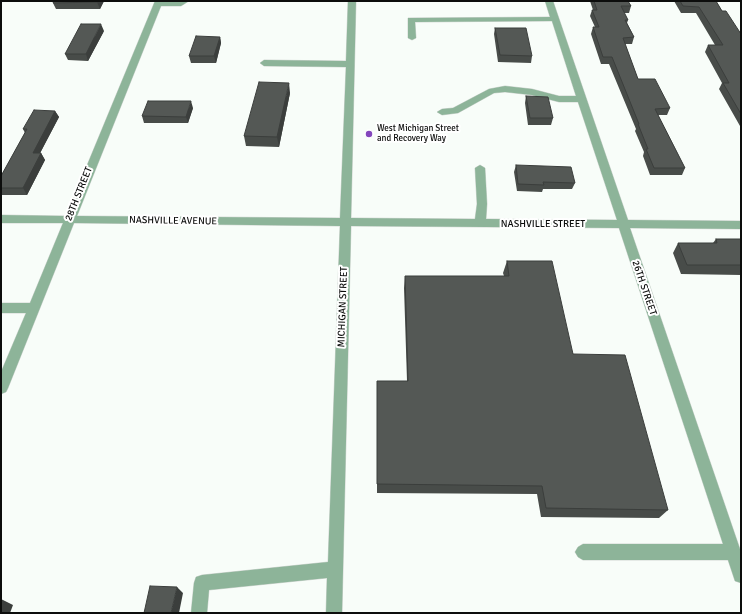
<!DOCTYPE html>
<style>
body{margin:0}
#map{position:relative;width:742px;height:614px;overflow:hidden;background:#f8fdf9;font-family:Signika,sans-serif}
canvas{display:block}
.frame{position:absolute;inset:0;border:2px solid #0c0d0c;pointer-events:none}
</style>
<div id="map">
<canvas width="742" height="614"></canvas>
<div class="frame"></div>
</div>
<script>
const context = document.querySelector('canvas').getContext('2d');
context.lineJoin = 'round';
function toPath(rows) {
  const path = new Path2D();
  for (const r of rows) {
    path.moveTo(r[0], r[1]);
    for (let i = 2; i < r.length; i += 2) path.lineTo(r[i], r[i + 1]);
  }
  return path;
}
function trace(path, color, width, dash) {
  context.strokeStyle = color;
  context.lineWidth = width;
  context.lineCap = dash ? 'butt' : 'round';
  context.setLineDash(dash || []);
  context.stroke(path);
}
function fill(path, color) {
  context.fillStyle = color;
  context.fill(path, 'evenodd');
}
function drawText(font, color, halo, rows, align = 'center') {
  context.font = font + ' Signika,sans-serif';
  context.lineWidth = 4;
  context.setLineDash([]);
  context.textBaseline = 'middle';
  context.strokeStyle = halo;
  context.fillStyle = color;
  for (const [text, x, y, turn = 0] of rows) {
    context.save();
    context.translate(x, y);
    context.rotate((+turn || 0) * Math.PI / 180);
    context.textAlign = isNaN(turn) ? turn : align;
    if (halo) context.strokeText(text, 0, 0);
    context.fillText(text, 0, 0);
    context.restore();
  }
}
const minor = toPath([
 [155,1,189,1,181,6,161,6,77,216,340,218,346,67,264,66,260,63,264,60,346,61,348,1,356,1,351,218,475,219,477,204,475,168,480,165,485,168,487,204,486,219,617,220,578,102,559,102,532,95,505,92,494,93,458,113,442,115,437,112,442,109,453,108,489,89,505,86,532,89,559,96,576,96,552,21,415,22,416,38,412,40,408,38,408,18,550,17,545,1,553,1,628,220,741,221,741,229,630,228,741,552,741,583,735,581,728,560,583,560,578,557,575,552,578,547,583,544,723,544,619,228,351,226,342,613,326,613,327,578,209,590,207,613,191,613,194,583,196,577,202,575,328,562,340,226,74,223,8,388,6,392,1,394,1,372,26,313,1,313,1,303,30,303,63,223,1,223,1,215,66,216,155,1]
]);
const wall = toPath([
 [54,1,104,1,100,9,56,9,53,3],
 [590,1,628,1,631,6,629,13,624,13,628,20,627,23,634,37,632,44,625,44,638,79,670,108,667,115,658,115,685,168,682,175,650,175,643,156,644,152,635,131,636,129,609,64,601,64,591,34,593,27,595,27,590,16,592,10,593,10],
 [674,1,716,1,722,11,741,34,741,126,740,126,719,89,722,83,705,52,708,45,715,45,696,13,681,13],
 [495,28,532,56,531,63,498,62,494,34],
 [104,31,88,61,68,60,65,54],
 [220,37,221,43,216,63,191,63,189,56],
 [290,93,279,147,246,146,244,136],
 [526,96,553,118,551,125,528,125,525,103],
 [193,108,188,123,144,123,142,116],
 [55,111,59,117,40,153,41,153,45,160,27,195,1,195,1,176,25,133,23,129],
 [516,165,575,183,572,189,543,189,542,192,517,191,514,172],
 [716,239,741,239,741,275,681,274,673,253,678,243,713,243],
 [507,261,573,354,668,510,659,518,541,517,537,494,377,493,377,381,407,381,404,288,405,276,504,276,503,273]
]);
const shadedWall = toPath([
 [98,1,104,1,100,9,97,2],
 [101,24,104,31,88,61,86,54],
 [220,37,221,43,216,63,214,56],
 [289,83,290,93,279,147,277,137],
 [191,101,193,108,188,123,186,117],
 [55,111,59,117,37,159,33,153],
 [41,153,45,160,27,195,23,188],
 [177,587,183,593,179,613,171,613],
 [1,599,13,605,10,613,1,613]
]);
const building = toPath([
 [54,1,98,1,97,2,53,3,54,1],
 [594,1,628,1,631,6,621,6,628,20,625,20,634,37,623,38,638,79,655,79,670,108,655,109,685,168,654,168,646,149,648,149,638,124,639,124,612,57,603,57,593,27,599,27,592,10,597,10,594,1],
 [680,1,716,1,722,11,726,11,741,34,741,114,723,83,729,83,708,45,723,45,699,7,683,6,680,1],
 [81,24,101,24,86,54,65,54,81,24],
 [495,28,526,28,532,56,500,55,495,28],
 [196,36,220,37,214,56,189,56,196,36],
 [259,82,289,83,277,137,244,136,259,82],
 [526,96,548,97,553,118,530,118,526,96],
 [148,101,191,101,186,117,142,116,148,101],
 [34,110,55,111,33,153,41,153,23,188,1,188,1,176,27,129,23,129,34,110],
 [516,165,571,167,575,183,543,182,544,185,518,184,516,165],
 [716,239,741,239,741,265,687,265,678,243,717,243,716,239],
 [507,261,552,261,573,354,625,355,668,510,546,508,542,486,377,484,377,381,408,381,405,276,509,276,507,261],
 [150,586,177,587,171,613,144,613,150,586]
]);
const markers = [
 [369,134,4,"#8346bc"]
];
const farPoinames = [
 ["West Michigan Street",377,129],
 ["and Recovery Way",377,139]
];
const streetNames = [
 ["28TH STREET",79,194,-68],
 ["NASHVILLE AVENUE",173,221,1],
 ["NASHVILLE STREET",543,224],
 ["26TH STREET",644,288,71],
 ["MICHIGAN STREET",343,307,-88]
];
trace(minor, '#d2d7d3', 1);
fill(minor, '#8db499');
fill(wall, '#484c49');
fill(shadedWall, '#3b3e3c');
fill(building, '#545855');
trace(building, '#3b3e3c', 1);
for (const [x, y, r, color] of markers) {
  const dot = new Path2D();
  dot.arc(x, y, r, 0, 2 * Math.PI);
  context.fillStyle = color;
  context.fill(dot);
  trace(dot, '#fff', 1.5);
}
drawText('9px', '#0c0d0c', '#fff', farPoinames, 'left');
drawText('10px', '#0c0d0c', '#fff', streetNames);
</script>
